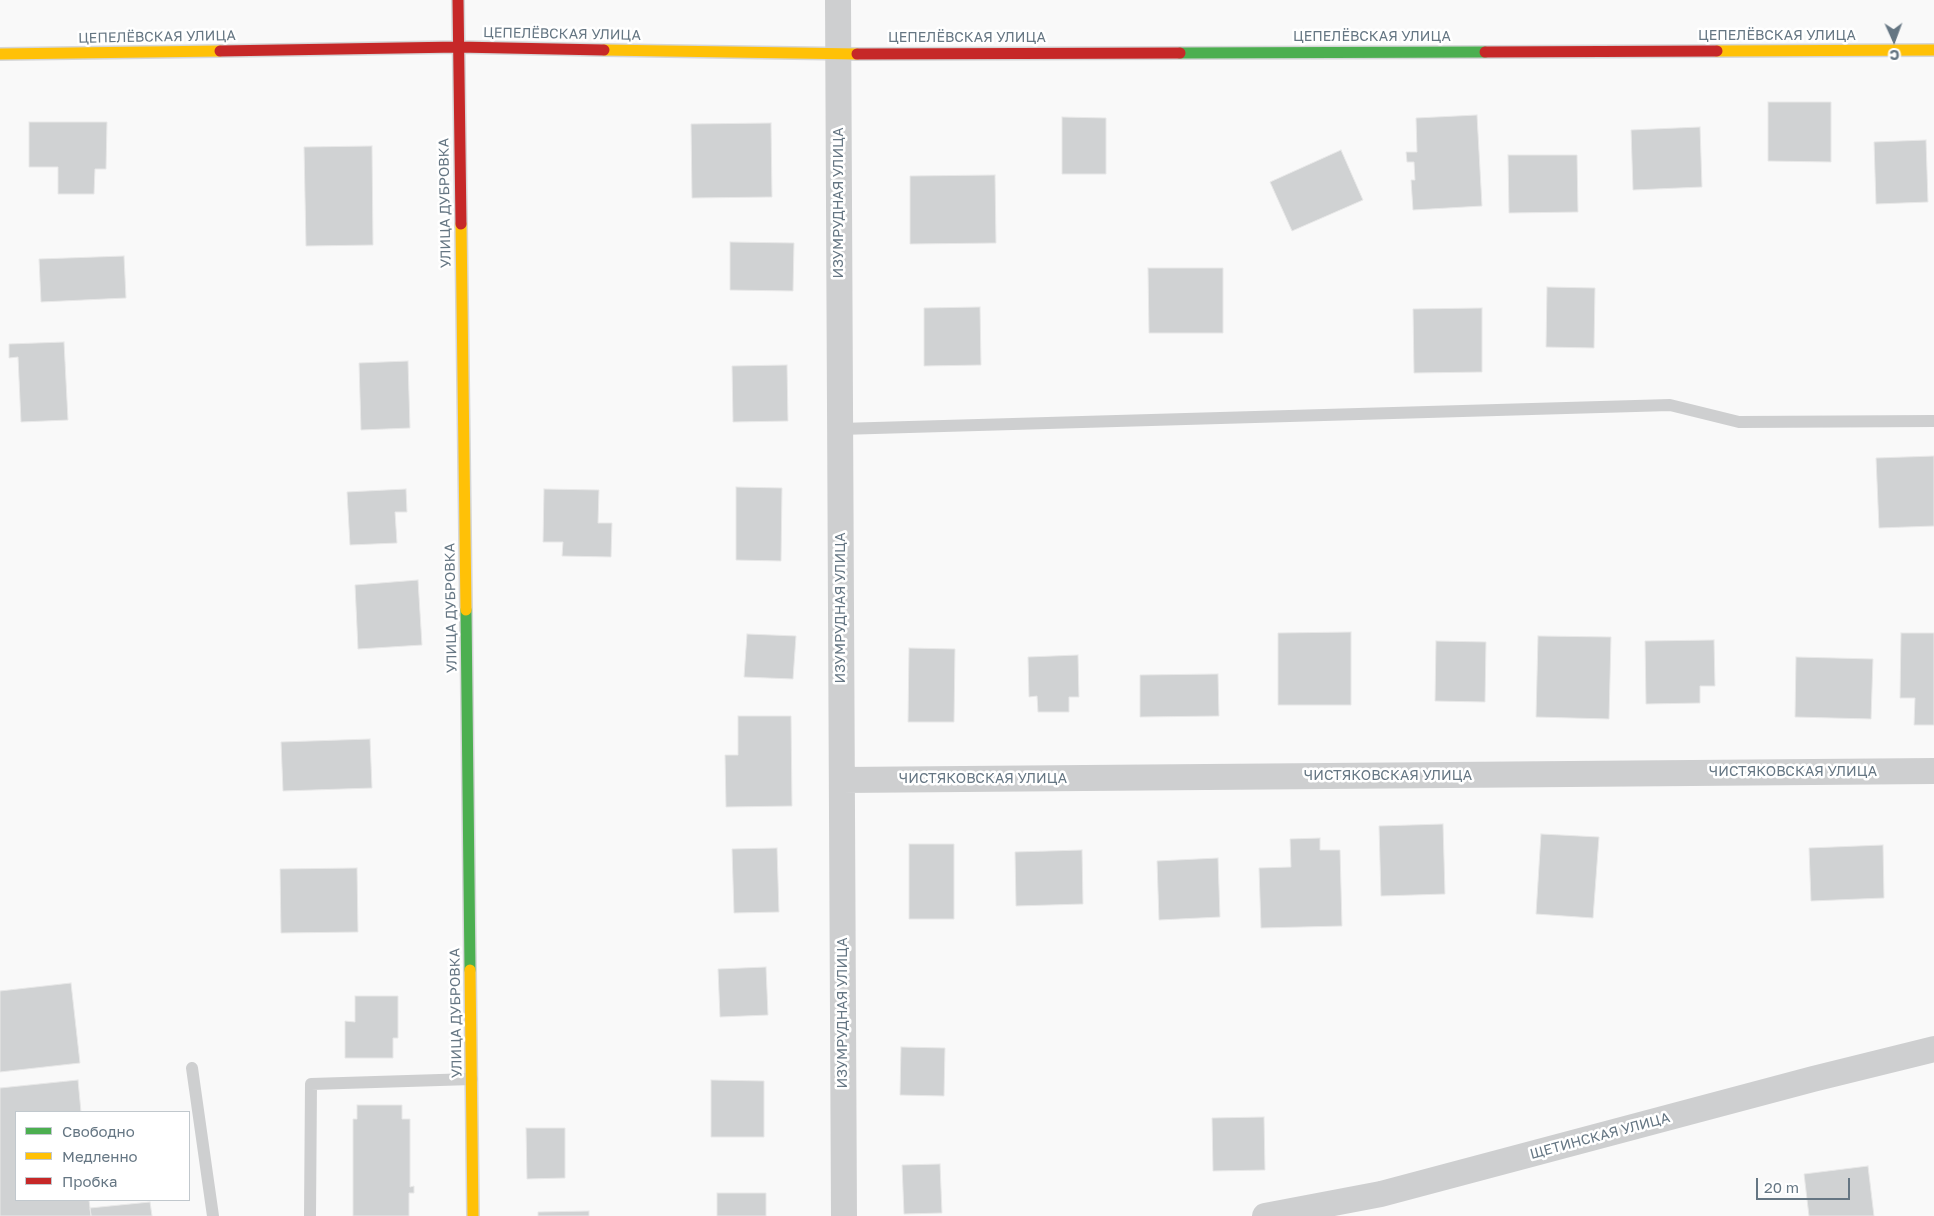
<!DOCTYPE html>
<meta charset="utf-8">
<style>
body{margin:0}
#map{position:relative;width:1934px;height:1216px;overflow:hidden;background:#f9f9f9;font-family:"Golos Text",sans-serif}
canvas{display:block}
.legend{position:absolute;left:15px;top:1111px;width:175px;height:90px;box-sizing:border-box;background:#fff;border:1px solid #c1c8cd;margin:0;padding:6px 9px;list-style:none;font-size:15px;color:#657683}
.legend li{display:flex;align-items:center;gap:10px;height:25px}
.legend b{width:25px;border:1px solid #c1c8cd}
.north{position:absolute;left:1869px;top:15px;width:50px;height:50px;-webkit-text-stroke:4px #fff;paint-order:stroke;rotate:178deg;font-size:14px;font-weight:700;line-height:20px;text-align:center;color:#657683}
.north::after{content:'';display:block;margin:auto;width:18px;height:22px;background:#657683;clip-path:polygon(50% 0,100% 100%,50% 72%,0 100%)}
.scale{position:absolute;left:1756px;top:1178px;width:94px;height:22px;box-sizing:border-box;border:2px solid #657683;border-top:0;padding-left:6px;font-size:15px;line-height:18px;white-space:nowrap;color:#657683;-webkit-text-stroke:4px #fff;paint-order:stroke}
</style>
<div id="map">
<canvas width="1934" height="1216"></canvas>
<ul class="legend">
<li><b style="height:6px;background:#4caf50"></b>Свободно</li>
<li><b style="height:6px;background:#ffc107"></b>Медленно</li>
<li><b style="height:6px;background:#c62828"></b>Пробка</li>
</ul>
<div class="north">С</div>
<div class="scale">20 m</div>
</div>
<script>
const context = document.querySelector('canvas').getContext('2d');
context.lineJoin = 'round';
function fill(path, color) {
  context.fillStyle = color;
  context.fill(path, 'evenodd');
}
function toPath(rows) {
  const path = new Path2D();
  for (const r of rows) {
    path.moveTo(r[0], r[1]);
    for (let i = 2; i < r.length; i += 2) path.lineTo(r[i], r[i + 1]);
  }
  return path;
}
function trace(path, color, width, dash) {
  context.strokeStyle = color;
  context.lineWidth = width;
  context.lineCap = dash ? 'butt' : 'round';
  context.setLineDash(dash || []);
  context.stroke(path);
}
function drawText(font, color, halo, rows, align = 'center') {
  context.font = font + ' "Golos Text",sans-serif';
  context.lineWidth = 5;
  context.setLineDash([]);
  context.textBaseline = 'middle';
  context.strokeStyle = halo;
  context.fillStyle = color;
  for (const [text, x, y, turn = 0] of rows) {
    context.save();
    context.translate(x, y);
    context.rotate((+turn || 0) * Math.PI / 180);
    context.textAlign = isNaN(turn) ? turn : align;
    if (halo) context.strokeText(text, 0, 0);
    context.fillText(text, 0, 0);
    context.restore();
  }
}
const building = toPath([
 [1768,102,1831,102,1831,162,1768,161,1768,102],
 [1477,115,1482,206,1413,210,1411,180,1415,180,1414,162,1407,162,1406,152,1417,152,1416,118,1477,115],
 [1062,117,1106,118,1106,174,1062,174,1062,117],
 [29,122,107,122,106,169,95,169,94,194,58,194,58,167,29,167,29,122],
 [771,123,772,197,692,198,691,124,771,123],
 [1700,127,1702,187,1633,190,1631,130,1700,127],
 [1926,140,1928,202,1876,204,1874,142,1926,140],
 [372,146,373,245,306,246,304,147,372,146],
 [1341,150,1363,200,1292,231,1270,182,1341,150],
 [1508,155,1577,155,1578,212,1509,213,1508,155],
 [995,175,996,243,910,244,910,176,995,175],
 [730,242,794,243,793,291,730,290,730,242],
 [124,256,126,298,41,302,39,259,124,256],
 [1148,268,1223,268,1223,333,1149,333,1148,268],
 [1547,287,1595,288,1594,348,1546,347,1547,287],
 [980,307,981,365,924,366,924,308,980,307],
 [1482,308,1482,372,1414,373,1413,309,1482,308],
 [64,342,68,420,21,422,18,357,9,358,9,344,64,342],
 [408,361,410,428,361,430,359,363,408,361],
 [787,365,788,421,733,422,732,366,787,365],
 [1934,456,1934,526,1879,528,1876,458,1934,456],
 [736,487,782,488,781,561,736,560,736,487],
 [406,489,407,512,395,512,397,543,350,545,347,492,406,489],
 [544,489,599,490,598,523,612,523,611,557,562,556,563,542,543,542,544,489],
 [418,580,422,645,358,649,355,585,418,580],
 [1351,632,1351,705,1278,705,1278,633,1351,632],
 [1901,633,1934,633,1934,725,1914,725,1915,698,1900,698,1901,633],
 [747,634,796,636,793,679,744,677,747,634],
 [1538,636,1611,637,1609,719,1536,717,1538,636],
 [1714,640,1715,686,1700,686,1700,703,1646,704,1645,641,1714,640],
 [1436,641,1486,642,1485,702,1435,701,1436,641],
 [909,648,955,649,954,722,908,722,909,648],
 [1078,655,1079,697,1069,697,1069,712,1038,712,1037,696,1029,697,1028,657,1078,655],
 [1796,657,1873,659,1871,719,1795,717,1796,657],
 [1218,674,1219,716,1140,717,1140,675,1218,674],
 [738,716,791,716,792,806,726,807,725,755,738,755,738,716],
 [370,739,372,788,283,791,281,742,370,739],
 [1443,824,1445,894,1381,896,1379,826,1443,824],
 [1541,834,1599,837,1593,918,1536,914,1541,834],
 [1320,838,1320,850,1340,850,1342,926,1261,928,1259,868,1291,867,1290,839,1320,838],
 [909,844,954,844,954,919,909,919,909,844],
 [1883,845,1884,898,1811,901,1809,848,1883,845],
 [777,848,779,912,734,913,732,849,777,848],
 [1082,850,1083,904,1016,906,1015,852,1082,850],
 [1218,858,1220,917,1159,920,1157,861,1218,858],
 [357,868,358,932,281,933,280,869,357,868],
 [766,967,768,1015,720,1017,718,969,766,967],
 [71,983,80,1063,0,1072,0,991,71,983],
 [355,996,398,996,398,1038,393,1038,393,1058,345,1058,345,1021,355,1022,355,996],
 [901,1047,945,1048,944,1096,900,1095,901,1047],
 [78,1080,81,1112,16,1112,16,1200,89,1200,91,1216,0,1216,0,1088,78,1080],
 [711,1080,764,1081,764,1137,711,1137,711,1080],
 [357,1105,402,1105,402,1119,410,1119,410,1187,414,1186,414,1193,409,1193,409,1216,353,1216,353,1119,357,1119,357,1105],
 [1264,1117,1265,1170,1213,1171,1212,1118,1264,1117],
 [526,1128,565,1128,565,1178,527,1179,526,1128],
 [940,1164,942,1213,904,1214,902,1165,940,1164],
 [1868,1166,1874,1216,1809,1216,1804,1174,1868,1166],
 [717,1193,766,1193,766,1216,717,1216,717,1193],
 [150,1202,152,1216,91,1216,90,1208,150,1202],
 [589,1211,589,1216,538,1216,538,1212,589,1211]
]);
const lane = toPath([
 [840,429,1670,405,1739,422,1934,421],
 [192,1068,213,1216],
 [310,1216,311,1084,472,1079]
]);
const street = toPath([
 [838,0,844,1216],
 [842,780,1934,771],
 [1265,1216,1381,1194,1813,1079,1934,1049]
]);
const fast = toPath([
 [1180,53,1485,52],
 [466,610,470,970]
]);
const slow = toPath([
 [604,50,857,54],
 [1717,51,1934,50],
 [0,54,220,51],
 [461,224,466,610],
 [470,970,473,1216]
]);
const jam = toPath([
 [458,0,461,224],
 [220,51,458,47,604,50],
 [1485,52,1717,51],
 [857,54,1180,53]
]);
const streetNames = [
 ["ЦЕПЕЛЁВСКАЯ УЛИЦА",562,34,1],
 ["ЦЕПЕЛЁВСКАЯ УЛИЦА",1777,36],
 ["ЦЕПЕЛЁВСКАЯ УЛИЦА",157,37,-1],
 ["ЦЕПЕЛЁВСКАЯ УЛИЦА",1372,37],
 ["ЦЕПЕЛЁВСКАЯ УЛИЦА",967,38],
 ["УЛИЦА ДУБРОВКА",445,203,-91],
 ["ИЗУМРУДНАЯ УЛИЦА",839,203,-90],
 ["УЛИЦА ДУБРОВКА",451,608,-91],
 ["ИЗУМРУДНАЯ УЛИЦА",841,608,-90],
 ["ЧИСТЯКОВСКАЯ УЛИЦА",1793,772],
 ["ЧИСТЯКОВСКАЯ УЛИЦА",1388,776],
 ["ЧИСТЯКОВСКАЯ УЛИЦА",983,779],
 ["УЛИЦА ДУБРОВКА",456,1013,-91],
 ["ИЗУМРУДНАЯ УЛИЦА",843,1013,-90],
 ["ЩЕТИНСКАЯ УЛИЦА",1600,1136,-15]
];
fill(building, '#d0d2d3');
trace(building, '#e8e8e8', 1);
trace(fast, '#d5d6d7', 14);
trace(slow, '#d5d6d7', 14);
trace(jam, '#d5d6d7', 14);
trace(lane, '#cecfd0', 12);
trace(street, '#cecfd0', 26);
trace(fast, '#4caf50', 11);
trace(slow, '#ffc107', 11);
trace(jam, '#c62828', 11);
drawText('14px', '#657683', '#fff', streetNames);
</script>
